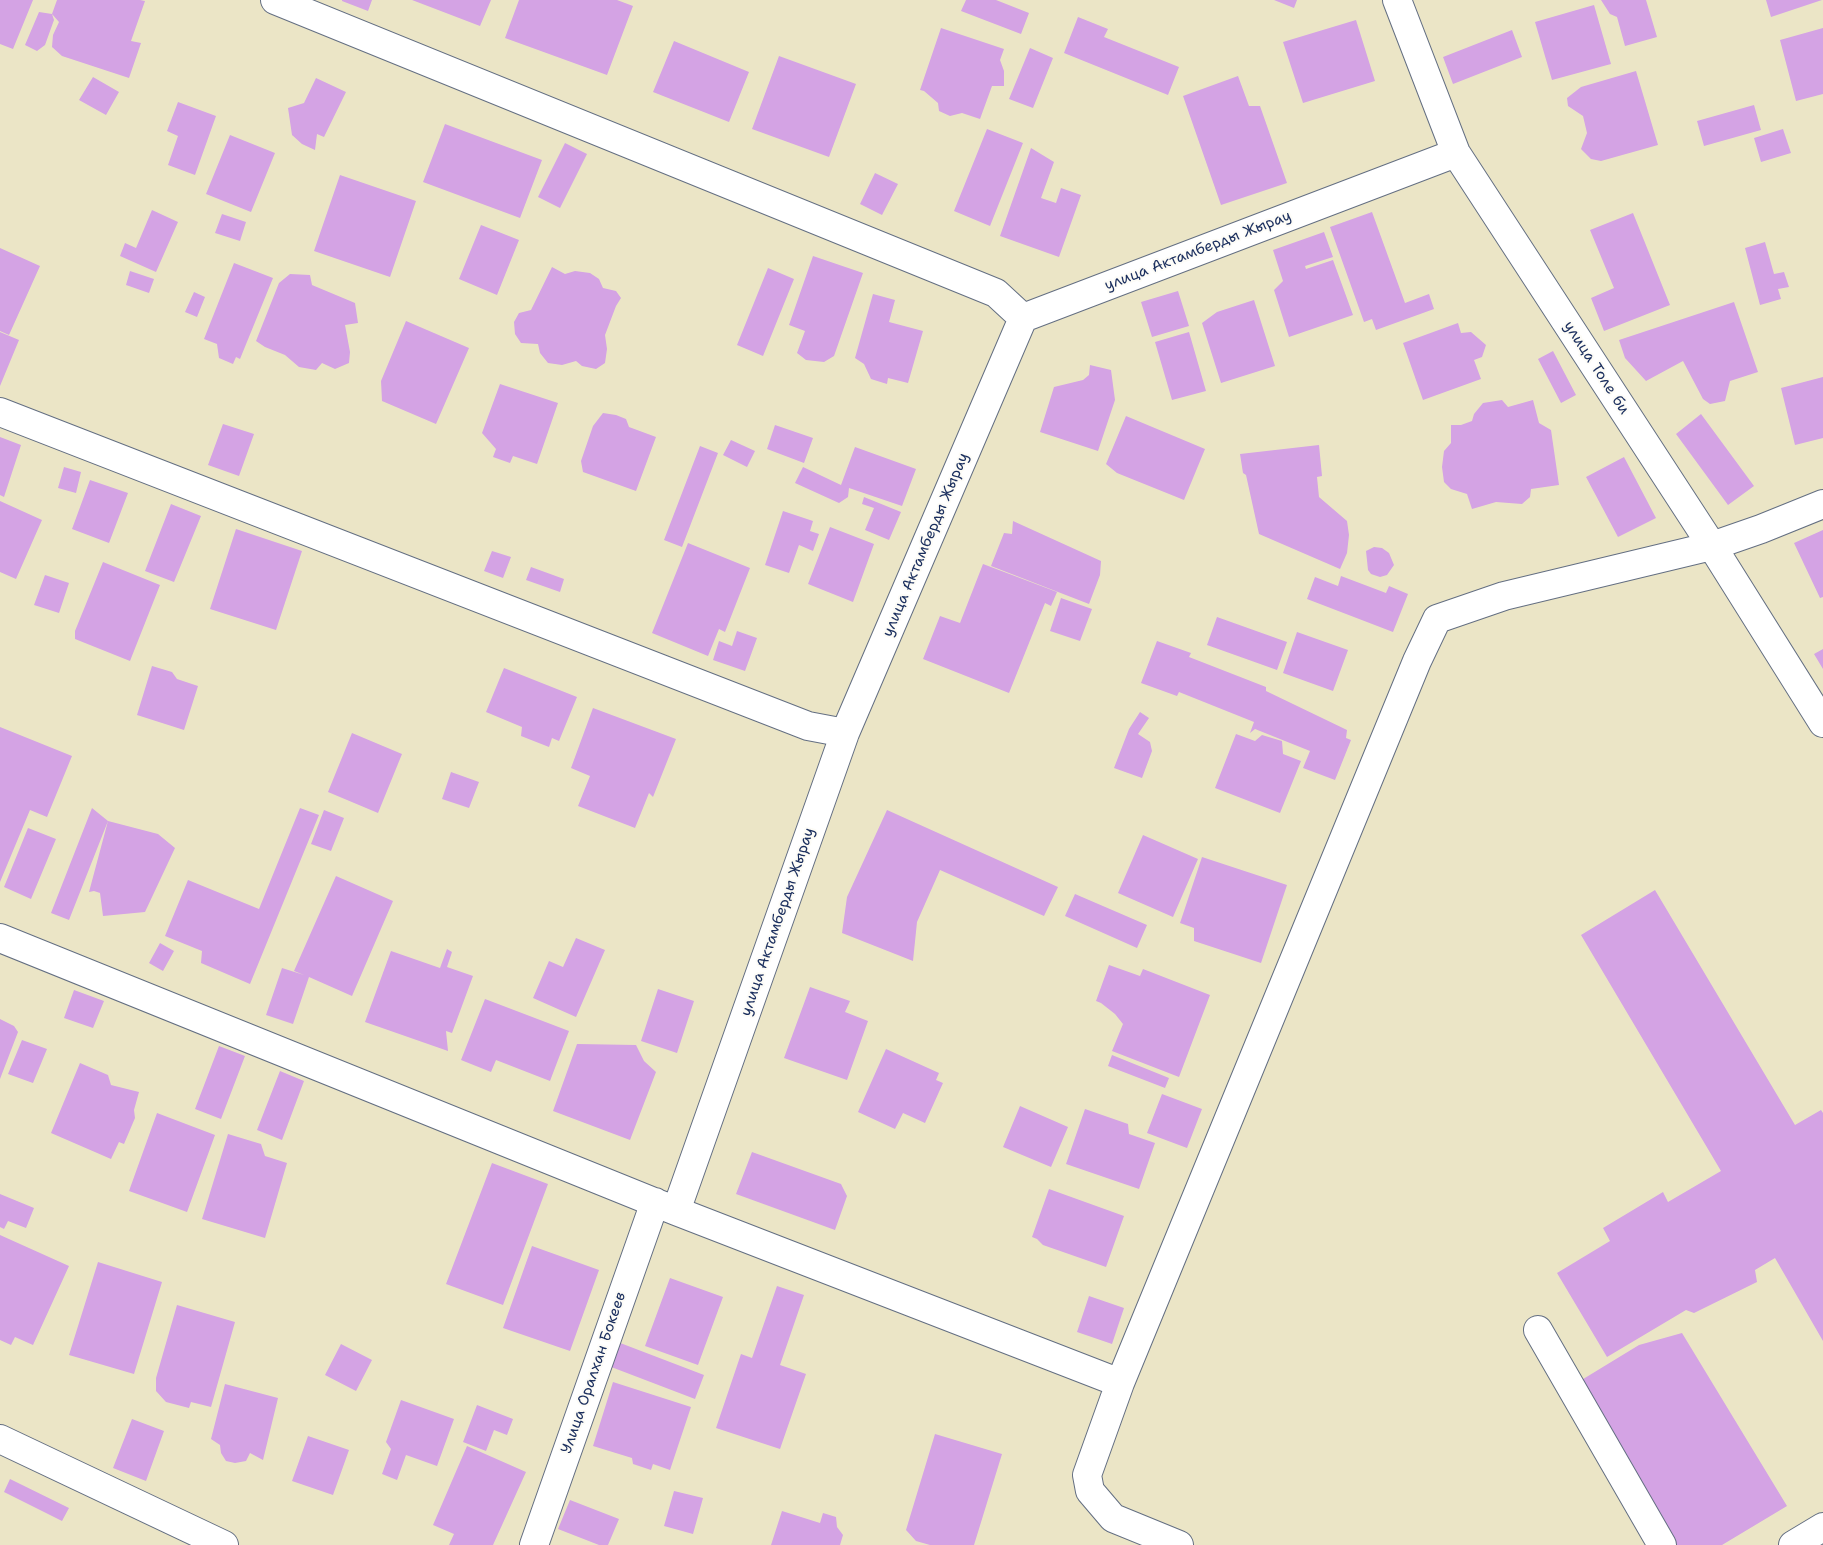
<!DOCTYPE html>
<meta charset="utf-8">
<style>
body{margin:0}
canvas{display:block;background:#ebe5c6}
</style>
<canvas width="1823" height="1545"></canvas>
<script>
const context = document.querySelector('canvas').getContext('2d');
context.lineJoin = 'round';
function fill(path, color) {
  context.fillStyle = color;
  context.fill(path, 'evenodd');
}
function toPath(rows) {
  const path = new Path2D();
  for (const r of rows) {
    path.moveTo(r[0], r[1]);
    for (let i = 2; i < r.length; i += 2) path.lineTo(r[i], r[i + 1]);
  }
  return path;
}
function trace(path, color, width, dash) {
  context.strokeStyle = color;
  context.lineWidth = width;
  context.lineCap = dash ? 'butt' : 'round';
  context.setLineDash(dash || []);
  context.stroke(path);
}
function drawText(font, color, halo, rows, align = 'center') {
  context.font = font + ' "Shantell Sans",sans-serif';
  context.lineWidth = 4;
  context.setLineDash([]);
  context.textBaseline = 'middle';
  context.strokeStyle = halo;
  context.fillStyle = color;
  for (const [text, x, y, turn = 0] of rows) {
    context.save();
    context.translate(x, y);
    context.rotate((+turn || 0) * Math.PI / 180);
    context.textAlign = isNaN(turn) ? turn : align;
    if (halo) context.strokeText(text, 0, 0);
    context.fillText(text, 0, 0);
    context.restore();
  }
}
const building = toPath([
 [0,0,33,0,13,49,0,44],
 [57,0,140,0,145,1,131,41,141,43,129,78,62,56,52,47,53,35,59,22,52,14,54,20,45,45,37,51,25,45,39,12,52,14],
 [342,0,372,0,368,11,342,1],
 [412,0,491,0,480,26],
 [519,0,617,0,633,6,607,75,505,38],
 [966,0,996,0,1029,13,1021,34,961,11],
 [1274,0,1297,0,1294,8],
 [1601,0,1646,0,1657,37,1625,46,1617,17,1610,14],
 [1766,0,1822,0,1771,17],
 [1594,5,1611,64,1552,80,1535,22],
 [1078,17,1108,29,1104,37,1179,67,1168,95,1064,53],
 [1356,20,1375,81,1303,103,1283,42],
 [941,28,1004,49,1000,60,1004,71,1004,86,992,86,980,119,962,113,950,116,939,111,938,103,924,91,920,90],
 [1823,28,1823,94,1796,101,1780,40],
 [1512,30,1522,57,1453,84,1443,57],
 [674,41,749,72,729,122,653,92],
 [1030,48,1053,58,1033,108,1009,99],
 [779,56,856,84,829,157,752,129],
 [1636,71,1658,145,1601,161,1591,159,1581,149,1587,133,1583,116,1568,106,1567,98,1581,87],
 [1238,76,1249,106,1260,106,1287,183,1221,205,1183,96],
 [93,77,119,92,106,115,79,100],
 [316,78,346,92,324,137,317,134,315,150,302,144,292,135,288,108,304,103],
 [178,102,216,116,195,175,168,165,178,136,167,131],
 [1754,105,1761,130,1704,146,1697,121],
 [445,124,542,160,520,218,423,182],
 [987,129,1023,143,990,226,954,211],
 [1783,129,1791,153,1761,162,1754,138],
 [230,135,275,153,251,212,206,194],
 [565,143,587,154,560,208,538,197],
 [1031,148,1054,162,1041,198,1056,203,1061,188,1081,195,1059,257,1000,236],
 [875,173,898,184,882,215,860,204],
 [340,175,416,201,390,277,314,251],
 [152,210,178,222,156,272,120,256,125,243,136,248],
 [1372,212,1405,303,1429,294,1434,309,1376,330,1372,319,1364,322,1330,227],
 [1633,213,1670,305,1604,331,1591,298,1614,288,1590,230],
 [222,214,246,222,240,241,215,233],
 [481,225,519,240,497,295,459,279],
 [1324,232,1333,257,1305,266,1306,269,1333,260,1353,315,1289,337,1274,290,1283,281,1273,250],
 [1765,242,1774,274,1784,272,1789,287,1778,289,1781,299,1760,305,1745,248],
 [0,248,40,266,9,335,0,331],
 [813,256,863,273,834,356,824,362,806,360,797,353,805,331,789,325],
 [234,263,273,278,240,359,236,357,233,364,219,358,217,344,204,339],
 [552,267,565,274,575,271,590,273,599,279,603,288,616,291,621,298,616,306,605,335,607,349,605,363,596,369,582,366,576,361,562,365,548,363,540,353,538,344,521,343,515,334,514,322,519,313,531,310],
 [768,268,794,279,763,356,737,345],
 [130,271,154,279,149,293,126,285],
 [290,274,310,275,312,285,355,303,358,323,345,325,350,352,349,363,335,369,322,363,316,370,299,367,285,355,265,347,256,341,279,283],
 [1178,291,1189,326,1152,337,1141,302],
 [194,292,205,297,197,317,185,312],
 [873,294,895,300,889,322,923,331,908,383,888,378,887,384,871,379,864,364,855,358],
 [1254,300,1275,366,1221,383,1202,323,1217,312],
 [1734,302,1758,372,1730,381,1725,401,1710,404,1703,399,1683,361,1646,381,1625,358,1619,340],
 [406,321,469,348,436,424,382,401,381,381],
 [1458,323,1461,333,1471,332,1486,345,1482,357,1474,360,1481,379,1423,400,1403,343],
 [0,332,19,340,0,386],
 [1189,332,1206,391,1172,400,1155,342],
 [1553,351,1576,395,1561,403,1538,359],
 [1090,365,1111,370,1115,400,1098,451,1040,432,1054,387,1083,380,1089,375],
 [1823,377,1823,438,1795,445,1781,388],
 [500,384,558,403,537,464,513,456,510,463,493,457,496,449,482,433],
 [1502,400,1508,407,1533,400,1539,423,1551,430,1559,485,1531,489,1530,497,1522,504,1496,502,1472,509,1467,494,1451,489,1444,482,1442,467,1444,451,1451,443,1451,425,1461,425,1472,421,1474,414,1483,403],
 [603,413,616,415,626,419,629,427,656,437,636,491,583,472,581,461,593,426],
 [1701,414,1754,486,1728,505,1676,434],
 [1126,416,1205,449,1184,500,1117,473,1106,464],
 [223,424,254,434,239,476,208,465],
 [775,425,813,438,804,463,767,449],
 [0,437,21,445,4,497,0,495],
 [731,440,755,451,747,467,723,455],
 [1319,445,1322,476,1317,477,1319,497,1347,521,1349,535,1347,553,1340,569,1259,534,1246,475,1243,473,1240,454],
 [700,446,718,453,682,547,664,540],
 [855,447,916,469,902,506,849,488,848,497,839,503,795,483,803,467,841,485],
 [1624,457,1656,518,1618,537,1586,477],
 [64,467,81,472,76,493,58,488],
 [90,480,128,493,109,543,72,529],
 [864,497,901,512,889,540,865,530,874,508,862,504],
 [0,501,42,520,16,579,0,572],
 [171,504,201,516,174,582,145,571],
 [783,511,813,521,810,531,819,534,813,551,799,545,789,573,765,565],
 [1013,521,1101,561,1100,575,1089,604,991,566,1004,533,1012,534],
 [830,527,874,544,853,602,808,584],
 [236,529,302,551,276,630,210,609],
 [1823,530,1823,597,1820,598,1794,543],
 [688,543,750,568,725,632,719,629,708,656,652,633],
 [1374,547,1382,548,1389,553,1394,565,1387,575,1380,577,1371,574,1368,570,1366,551],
 [492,551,511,557,503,578,484,571],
 [103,562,160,585,130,661,75,639,75,631],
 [983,564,1057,592,1051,606,1045,603,1009,693,923,659,940,616,960,623],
 [531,567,564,579,560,592,526,580],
 [45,575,69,583,59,613,34,605],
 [1341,576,1386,593,1389,586,1408,594,1393,632,1307,599,1315,577,1338,586],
 [1061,598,1092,609,1080,641,1050,631],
 [1217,617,1287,642,1277,670,1207,645],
 [737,631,757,638,745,671,713,660,719,641,732,646],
 [1297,632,1348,650,1333,691,1283,673],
 [1157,641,1191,653,1189,657,1266,687,1266,691,1347,730,1346,738,1351,740,1335,780,1303,768,1310,751,1255,729,1250,733,1254,722,1179,692,1177,696,1141,683],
 [1823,649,1823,669,1814,654],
 [152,666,172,672,177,679,198,686,184,730,137,715],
 [504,668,577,697,559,741,552,738,549,747,521,736,522,727,486,712],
 [593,708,676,739,653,797,649,793,635,828,578,806,590,776,571,768],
 [1140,712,1149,718,1138,734,1150,742,1152,751,1142,778,1114,768,1129,729],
 [0,727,72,756,47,817,30,810,0,882],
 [352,733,402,754,378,813,328,792],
 [1236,734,1255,741,1262,735,1282,741,1283,754,1301,761,1280,813,1215,788],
 [451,772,479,782,469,808,442,799],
 [92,808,108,821,69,920,51,913],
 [300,808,319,815,250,984,201,963,202,951,165,936,188,880,259,909],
 [324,810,344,818,331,851,311,844],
 [887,810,1058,887,1044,916,940,870,917,922,913,961,842,933,847,897],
 [108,821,158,834,175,848,145,912,103,916,100,893,94,891,89,892],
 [28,828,56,839,31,899,4,887],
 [1143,835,1198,859,1173,917,1118,893],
 [1202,857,1287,885,1261,963,1194,941,1194,928,1180,923],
 [336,876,393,901,352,996,309,977,293,1024,266,1015,282,968,304,975,294,971],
 [1655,890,1795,1125,1821,1110,1823,1113,1823,1341,1775,1258,1755,1270,1757,1282,1694,1313,1686,1310,1607,1357,1557,1273,1610,1241,1603,1228,1663,1192,1668,1202,1721,1171,1581,935],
 [1075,894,1147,925,1137,948,1065,916],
 [576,938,605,950,576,1017,533,998,549,961,563,967],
 [160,943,174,951,163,971,149,963],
 [447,949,452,952,447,967,473,976,452,1033,446,1031,448,1051,365,1022,391,951,440,968],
 [1109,965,1140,976,1143,969,1210,995,1179,1077,1112,1051,1123,1024,1115,1014,1101,1003,1096,1001],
 [810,987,850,1001,845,1012,868,1021,847,1080,784,1058],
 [658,989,694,1001,677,1053,641,1041],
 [74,990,104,1001,93,1028,64,1018],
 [485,999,569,1031,550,1081,496,1060,491,1072,461,1060],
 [0,1019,14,1026,18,1032,0,1079],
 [22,1040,47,1049,33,1083,8,1074],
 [577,1044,636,1045,644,1061,656,1072,630,1140,553,1111],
 [219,1046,245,1056,221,1119,195,1109],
 [886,1049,939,1073,936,1080,943,1083,925,1123,903,1113,895,1129,858,1112],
 [1112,1055,1169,1078,1165,1088,1108,1066],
 [80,1063,108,1075,111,1085,139,1092,134,1110,135,1118,124,1144,119,1142,111,1159,51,1133],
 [280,1071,304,1081,282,1140,257,1130],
 [1162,1094,1202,1109,1187,1148,1147,1133],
 [1020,1106,1068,1127,1051,1167,1003,1147],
 [1085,1109,1128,1124,1129,1134,1155,1143,1139,1189,1066,1164],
 [157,1113,215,1135,187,1212,129,1191],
 [228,1134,261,1144,265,1156,287,1163,265,1238,202,1219],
 [752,1152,841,1184,847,1196,835,1230,736,1194],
 [492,1163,548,1184,503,1305,446,1284],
 [1049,1189,1124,1216,1106,1267,1043,1245,1037,1239,1032,1237],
 [0,1194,34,1208,26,1228,8,1221,4,1229,0,1227],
 [0,1235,69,1266,33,1345,15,1337,11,1345,0,1340],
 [532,1246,599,1270,570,1351,503,1328],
 [98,1262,162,1282,134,1374,69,1355],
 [670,1278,723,1297,698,1365,645,1346],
 [777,1286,804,1295,780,1365,806,1374,780,1449,716,1428,741,1354,752,1358],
 [1089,1296,1124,1308,1112,1344,1077,1332],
 [177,1305,235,1322,211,1407,191,1402,189,1408,166,1402,156,1391,156,1378],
 [1682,1333,1787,1506,1722,1545,1673,1545,1575,1384,1639,1345],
 [615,1341,704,1375,695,1399,606,1365],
 [341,1344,372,1360,356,1391,325,1375],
 [613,1382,691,1407,670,1470,653,1464,651,1470,633,1464,632,1458,593,1446],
 [225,1384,278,1398,263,1460,250,1453,246,1461,235,1463,226,1461,221,1453,220,1445,211,1439],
 [401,1400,454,1419,437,1466,406,1455,397,1480,382,1474,391,1449,386,1442],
 [477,1405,513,1419,507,1435,494,1430,486,1451,463,1442],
 [132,1419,164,1431,146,1481,113,1468],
 [935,1434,1002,1454,974,1545,930,1545,916,1541,906,1530],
 [308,1436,349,1450,333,1495,292,1481],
 [467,1446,526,1472,493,1545,449,1545,454,1534,433,1525],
 [10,1479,69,1508,62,1521,4,1492],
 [674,1491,703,1498,693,1534,664,1526],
 [570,1500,619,1519,608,1545,599,1545,558,1529],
 [782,1511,820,1523,823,1513,836,1517,837,1527,843,1535,840,1545,771,1545]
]);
const minor = toPath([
 [275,0,996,293,1023,318],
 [1397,0,1456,153,1712,546,1823,723],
 [0,412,808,726,845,733],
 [0,938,676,1211,1120,1383],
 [676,1211,845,733,1023,318,1456,153],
 [1538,1330,1662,1545],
 [0,1439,224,1545],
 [534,1545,655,1202],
 [1179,1545,1113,1518,1090,1491,1087,1475,1120,1383,1417,661,1437,619,1504,596,1712,546,1761,529,1823,504],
 [1793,1545,1823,1527]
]);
const streetNames = [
 ["улица Актамберды Жырау",1198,251,-21],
 ["улица Толе би",1596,368,57],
 ["улица Актамберды Жырау",926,545,-67],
 ["улица Актамберды Жырау",778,922,-71],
 ["Улица Оралхан Бокеев",594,1373,-71]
];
fill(building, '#d4a3e4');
trace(minor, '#646f82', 30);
trace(minor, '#fff', 28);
drawText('15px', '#1b2f5e', '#fdfcf7', streetNames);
</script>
